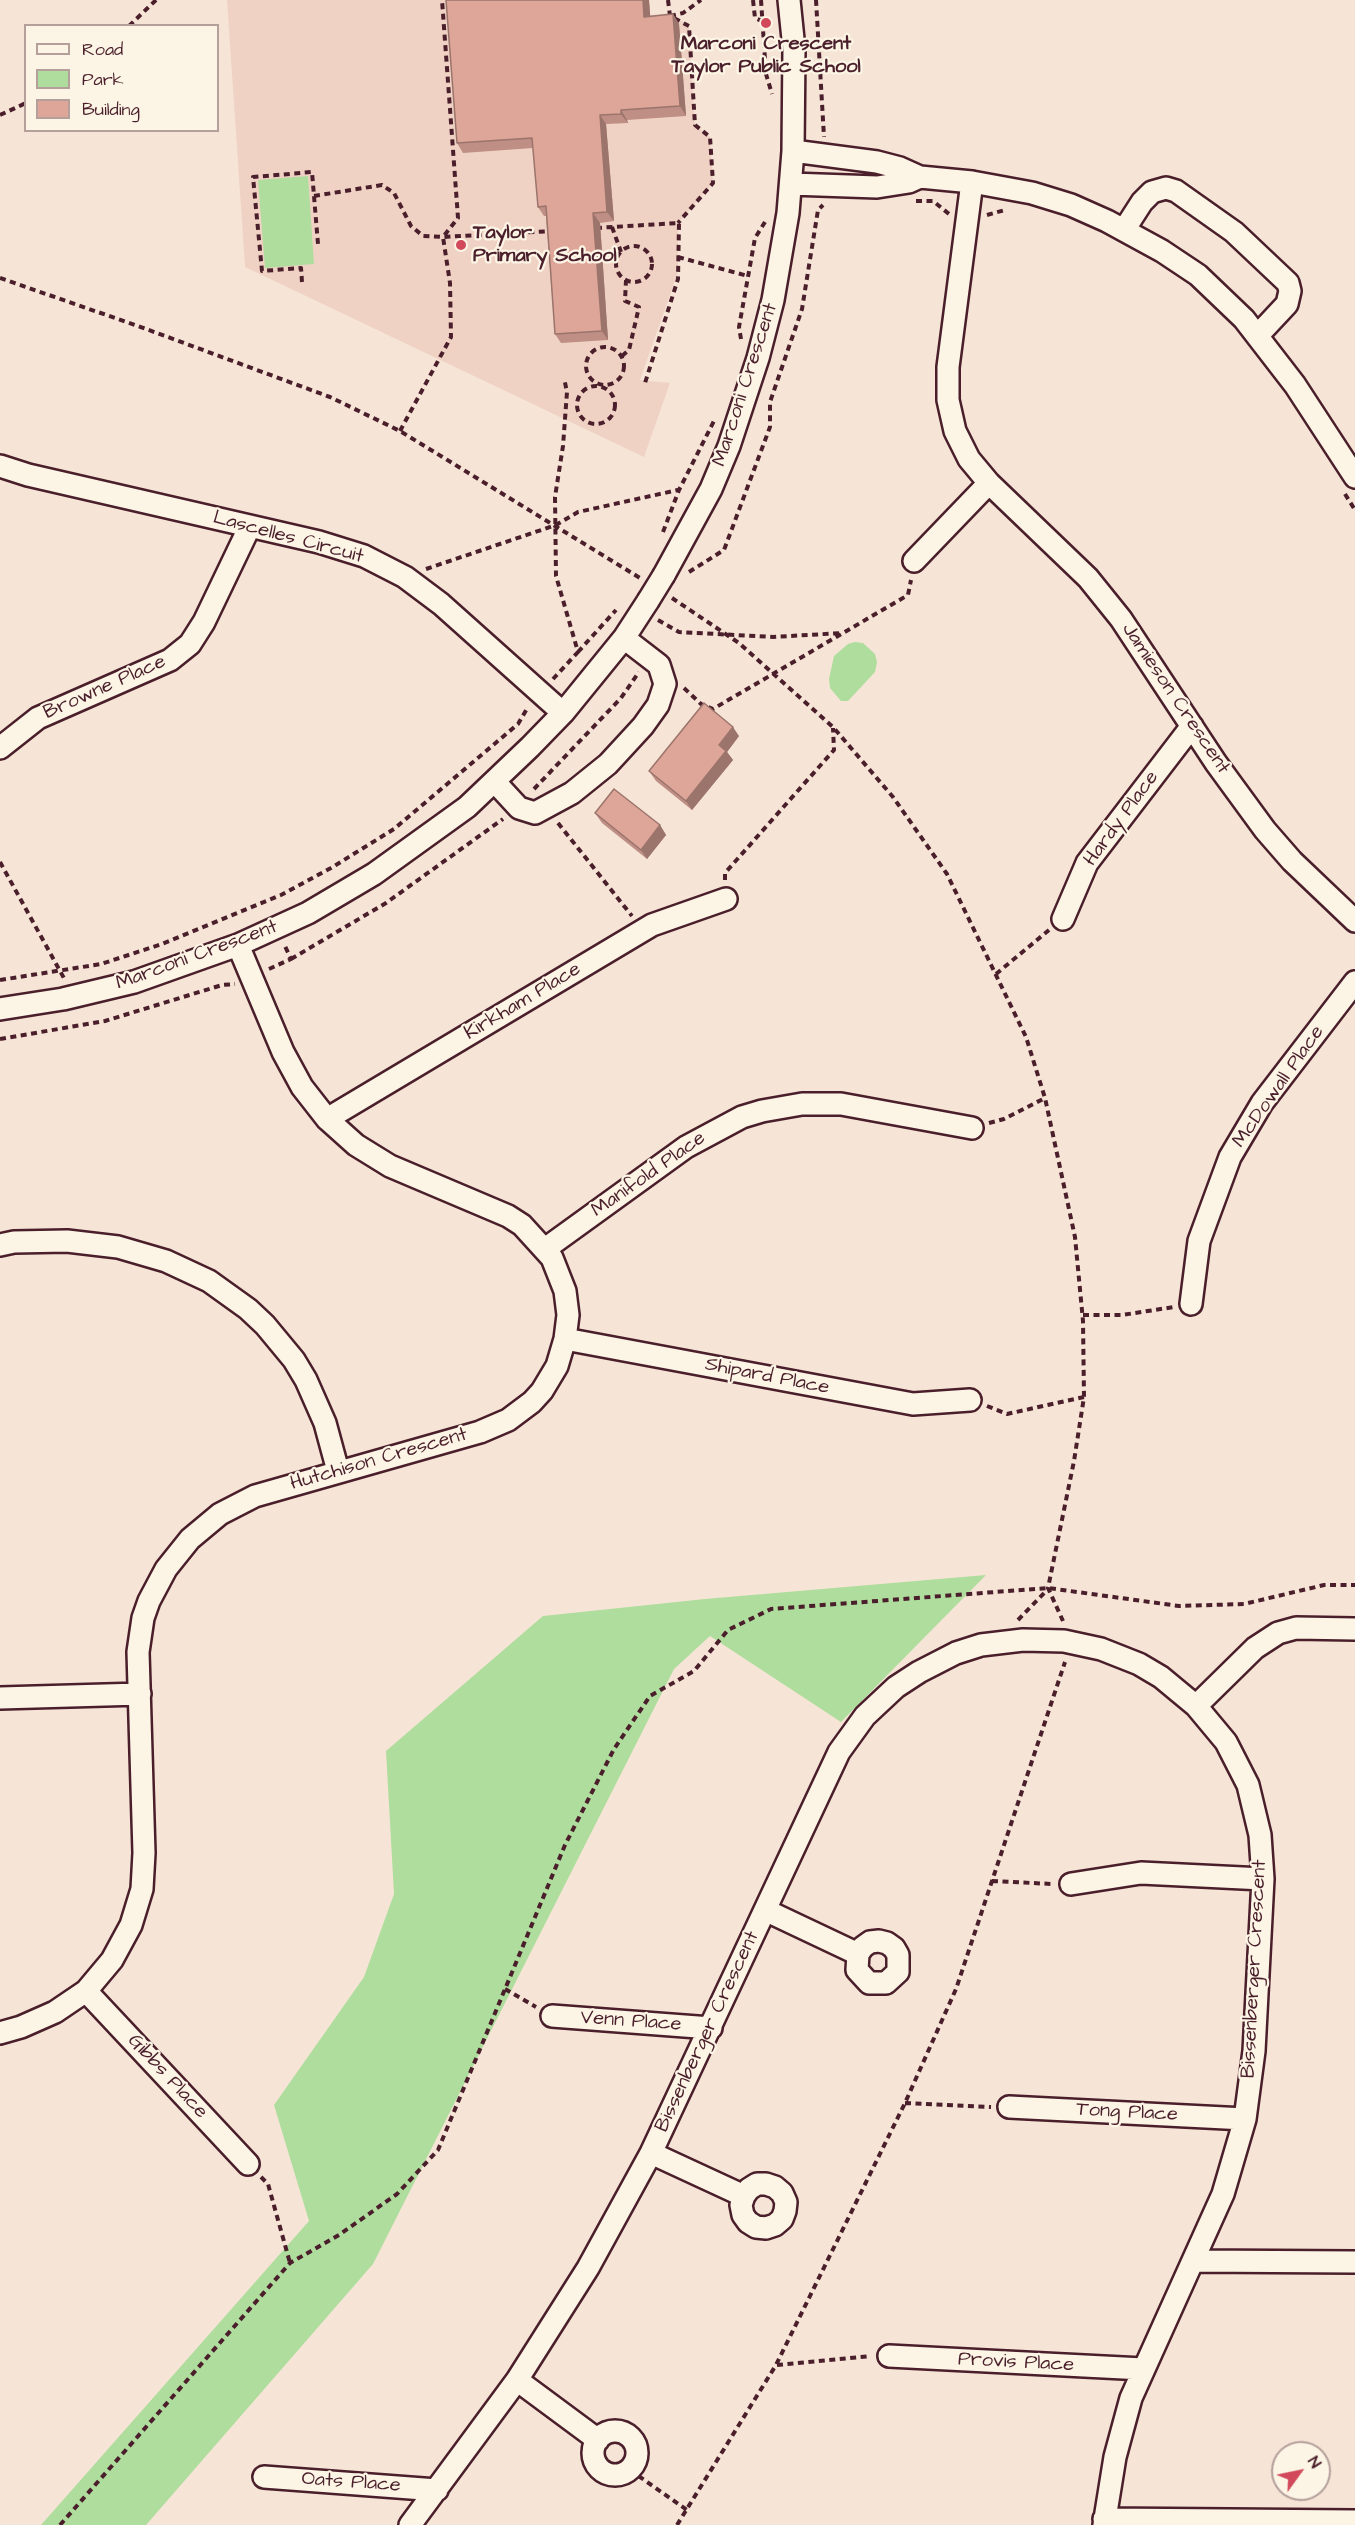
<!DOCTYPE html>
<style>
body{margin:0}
#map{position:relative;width:1355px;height:2525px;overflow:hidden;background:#f6e5d6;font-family:"Architects Daughter",sans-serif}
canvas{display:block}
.legend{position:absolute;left:24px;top:24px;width:195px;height:108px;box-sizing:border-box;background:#fcf5e5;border:2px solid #b59f9b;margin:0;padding:8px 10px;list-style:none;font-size:18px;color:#4a1f2b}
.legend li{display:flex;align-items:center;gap:12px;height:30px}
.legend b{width:30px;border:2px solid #b59f9b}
.north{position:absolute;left:1271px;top:2441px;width:60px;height:60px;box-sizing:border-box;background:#fcf5e5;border:2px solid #b59f9b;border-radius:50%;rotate:57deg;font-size:16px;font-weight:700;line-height:24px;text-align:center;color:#4a1f2b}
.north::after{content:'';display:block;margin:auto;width:21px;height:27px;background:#d1495b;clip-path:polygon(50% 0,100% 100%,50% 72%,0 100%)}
</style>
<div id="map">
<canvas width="1355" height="2525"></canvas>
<ul class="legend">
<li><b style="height:8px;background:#fcf5e5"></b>Road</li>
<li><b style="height:16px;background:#afdd9d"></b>Park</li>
<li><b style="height:16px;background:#dea599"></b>Building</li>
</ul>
<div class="north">N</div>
</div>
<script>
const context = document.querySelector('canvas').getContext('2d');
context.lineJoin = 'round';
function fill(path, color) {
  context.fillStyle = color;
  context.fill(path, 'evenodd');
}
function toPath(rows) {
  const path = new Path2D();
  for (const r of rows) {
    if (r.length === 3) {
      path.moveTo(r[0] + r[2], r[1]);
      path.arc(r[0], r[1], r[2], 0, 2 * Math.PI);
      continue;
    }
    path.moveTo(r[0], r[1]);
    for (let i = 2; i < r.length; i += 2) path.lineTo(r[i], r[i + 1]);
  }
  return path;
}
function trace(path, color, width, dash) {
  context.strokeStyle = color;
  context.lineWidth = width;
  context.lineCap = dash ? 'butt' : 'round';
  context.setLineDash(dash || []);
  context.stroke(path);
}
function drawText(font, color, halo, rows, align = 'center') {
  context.font = font + ' "Architects Daughter",sans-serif';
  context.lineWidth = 4.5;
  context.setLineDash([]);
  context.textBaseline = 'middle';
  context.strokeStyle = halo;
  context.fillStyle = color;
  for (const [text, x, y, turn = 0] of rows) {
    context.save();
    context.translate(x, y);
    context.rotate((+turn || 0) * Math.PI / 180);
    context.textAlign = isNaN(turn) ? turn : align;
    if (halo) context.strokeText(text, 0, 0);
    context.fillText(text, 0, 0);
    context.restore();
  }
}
const built = toPath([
 [227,0,649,0,650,15,670,13,689,26,695,125,710,137,713,183,678,223,678,272,640,380,670,383,644,457,245,267]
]);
const green = toPath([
 [308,176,314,264,265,268,258,180],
 [855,642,863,643,875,654,877,662,875,672,848,701,841,701,830,688,829,679,834,656,848,644],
 [986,1575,841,1722,710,1636,674,1669,373,2264,146,2525,41,2525,309,2221,274,2105,364,1977,394,1894,386,1751,543,1616,705,1599]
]);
const path = toPath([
 [668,0,670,16,689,26,695,125,710,137,713,183,678,223],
 [753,0,755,18,766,23],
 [761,0,766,74,772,94],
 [816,0,824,137],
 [670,16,683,13,701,0],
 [129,26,156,0],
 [0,115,26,103],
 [314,196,382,185,394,193,411,226,423,236,443,237,552,231],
 [916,201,933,201,949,214],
 [987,215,1005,210],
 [612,227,621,252],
 [596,228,679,223,678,279,645,383],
 [634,264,18],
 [678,257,748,276],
 [0,278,138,326,330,397,400,431,640,578],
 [302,282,301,268,262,271,253,177,312,172,318,244],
 [741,339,739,327,755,238,765,222],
 [605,366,19],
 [622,356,629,350,639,307,625,301,626,280],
 [596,405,19],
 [400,431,451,337,450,283,443,237,458,218,442,0],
 [1345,494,1355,510],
 [663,532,679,490,715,419],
 [426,569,556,525,578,512,678,490],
 [689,572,724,550,770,427,770,402,802,309,818,210,823,205],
 [672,598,739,643,833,727,893,797,947,874,1026,1037,1045,1098,1075,1237,1083,1321,1084,1397,1074,1461,1048,1588,1063,1621],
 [658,620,679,632,773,637,842,633],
 [578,652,616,610],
 [553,679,578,652,556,576,555,497,563,446,567,392,564,378],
 [684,688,701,704,713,709,908,595,911,580],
 [534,789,621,698,639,672],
 [558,823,632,916],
 [0,862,65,980],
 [725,880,725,873,834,750,833,728],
 [291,959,386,903,503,819],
 [269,969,291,959,284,944],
 [996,974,1049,930],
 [0,980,101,964,162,944,281,895,331,868,394,829,518,724,528,707],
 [0,1039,105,1021,222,985,235,984],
 [989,1123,1004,1119,1045,1098],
 [1083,1315,1122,1315,1174,1307],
 [987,1406,1007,1414,1084,1397],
 [1018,1620,1048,1589],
 [992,1881,1052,1884],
 [505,1989,536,2007],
 [905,2103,991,2107],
 [261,2177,268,2184,290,2263],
 [777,2365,871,2356],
 [630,2470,687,2510],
 [60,2525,290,2263,339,2235,397,2194,438,2150,565,1845,614,1749,650,1696,694,1671,728,1630,771,1609,1048,1588,1179,1606,1244,1604,1324,1585,1355,1585],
 [677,2525,776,2365,905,2103,956,1989,1065,1662]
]);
const minor = toPath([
 [793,151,877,162,900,168,920,177,972,182,1032,193,1071,205,1107,221,1162,251,1198,275,1244,319,1295,385,1355,477],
 [972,182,948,367,948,400,955,431,969,459,989,483,1088,578,1121,619,1216,763,1265,830,1292,861,1355,921],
 [791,184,877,187,909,182,920,177],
 [1124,230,1142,202,1152,192,1166,188,1176,191,1234,232,1288,283,1290,291,1287,304,1258,335],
 [0,466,28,475,319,542,364,556,405,577,441,604,563,713],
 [914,561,989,483],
 [664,575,711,489,729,446,758,358,773,300,788,213,793,151,794,49,789,0],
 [0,748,38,718,170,660,190,644,204,622,250,526],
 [495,782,519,808,535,813,572,793,608,764,643,726,658,705,665,684,659,665,624,638],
 [1063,919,1087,863,1192,726],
 [0,1009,63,999,134,982,238,945,308,913,374,874,467,807,530,747,563,713,624,638,648,601],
 [327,1119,652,925,726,899],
 [0,1245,14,1242,67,1241,118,1247,166,1261,209,1281,248,1309,265,1325,294,1360,306,1380,325,1423,338,1471],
 [545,1249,686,1147,742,1117,762,1111,802,1104,841,1104,972,1128],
 [1191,1304,1199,1241,1230,1157,1262,1103,1355,982],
 [565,1339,913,1404,970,1400],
 [0,1698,140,1694],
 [1196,1706,1255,1648,1278,1633,1296,1628,1355,1629],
 [1071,1884,1141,1873,1263,1879],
 [765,1910,858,1954,863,1947,870,1942,879,1941,887,1943,894,1948,898,1955,898,1972,886,1983,869,1983,857,1970,858,1954],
 [86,1991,248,2164],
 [552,2016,711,2028],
 [0,2033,21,2027,55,2012,86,1991,112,1960,131,1925,142,1889,144,1853,138,1652,143,1618,149,1601,166,1569,190,1539,220,1514,255,1496,480,1432,508,1420,532,1402,542,1391,557,1366,565,1339,568,1315,565,1291,552,1258,522,1225,508,1216,390,1166,356,1145,327,1119,302,1087,283,1052,238,945],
 [1009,2107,1245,2119],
 [651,2153,744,2196,749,2189,757,2184,766,2184,775,2187,782,2193,786,2202,785,2211,782,2219,775,2225,766,2228,756,2227,748,2222,743,2215,741,2205,744,2196],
 [1193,2261,1355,2262],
 [889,2356,1143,2369],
 [517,2380,598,2440],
 [615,2453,22],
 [264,2477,437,2490],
 [1104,2519,1355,2521],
 [410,2525,517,2380,588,2268,651,2153,839,1752,865,1716,896,1687,919,1672,956,1653,981,1645,1023,1640,1064,1641,1101,1649,1139,1664,1161,1677,1196,1706,1226,1742,1248,1785,1260,1835,1263,1879,1254,2051,1245,2119,1223,2194,1131,2398,1115,2457,1104,2525]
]);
const minorBridge = toPath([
 [648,601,664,575]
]);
const wall = toPath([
 [446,0,649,0,650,16,673,14,679,24,686,116,627,120,628,123,606,124,614,221,600,223,608,340,561,343,555,334,546,216,544,216,538,207,533,148,463,153,457,143],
 [739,736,727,752,733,760,692,810,656,781,649,771],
 [595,813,660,825,666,835,647,859,602,823]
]);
const shadedWall = toPath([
 [643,0,649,0,651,26,644,17],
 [673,14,679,24,686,116,680,106],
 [621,110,627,120,628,123,621,114],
 [600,115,606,124,614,221,607,212],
 [593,213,600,223,608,340,602,331],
 [733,727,739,736,727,752,733,760,692,810,686,801,719,745],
 [660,825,666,835,647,859,641,850]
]);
const building = toPath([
 [446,0,643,0,644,17,673,14,680,106,621,110,621,114,600,115,607,212,593,213,602,331,555,334,546,206,538,207,532,138,457,143,446,0],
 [704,703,733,727,719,745,726,751,686,801,649,771,704,703],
 [614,789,660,825,641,850,595,813,614,789]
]);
const markers = [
 [766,23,6,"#d1495b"],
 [461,245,6,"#d1495b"]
];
const poiNames = [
 ["Marconi Crescent",766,45],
 ["Taylor Public School",766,68],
 ["Taylor",473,234,"left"],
 ["Primary School",473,257,"left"]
];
const streetNames = [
 ["Marconi Crescent",746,385,-72],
 ["Lascelles Circuit",288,538,15],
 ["Browne Place",105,688,-24],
 ["Jamieson Crescent",1175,699,56],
 ["Hardy Place",1122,819,-54],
 ["Marconi Crescent",197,956,-20],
 ["Kirkham Place",523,1002,-31],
 ["McDowall Place",1279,1087,-55],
 ["Manifold Place",649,1175,-35],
 ["Shipard Place",767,1377,11],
 ["Hutchison Crescent",379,1460,-16],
 ["Bissenberger Crescent",1255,1969,-87],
 ["Venn Place",631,2022,4],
 ["Bissenberger Crescent",708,2032,-65],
 ["Gibbs Place",167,2077,47],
 ["Tong Place",1127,2113,3],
 ["Provis Place",1016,2363,3],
 ["Oats Place",351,2483,4]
];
fill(built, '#efd2c4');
fill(green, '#afdd9d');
trace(minor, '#4a1f2b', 26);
trace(path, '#4a1f2b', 4, [6, 4.5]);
trace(minor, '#fcf5e5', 21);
trace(minorBridge, '#4a1f2b', 26, []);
trace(minorBridge, '#fcf5e5', 21);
fill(wall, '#bf8e84');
fill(shadedWall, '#9b746b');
fill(building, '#dea599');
trace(building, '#9b746b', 1.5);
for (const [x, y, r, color] of markers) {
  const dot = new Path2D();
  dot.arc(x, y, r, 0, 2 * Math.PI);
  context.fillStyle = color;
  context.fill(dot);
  trace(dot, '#fcf5e5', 2);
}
drawText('bold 20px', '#4a1f2b', '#fcf5e5', poiNames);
drawText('20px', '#4a1f2b', '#fcf5e5', streetNames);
</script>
